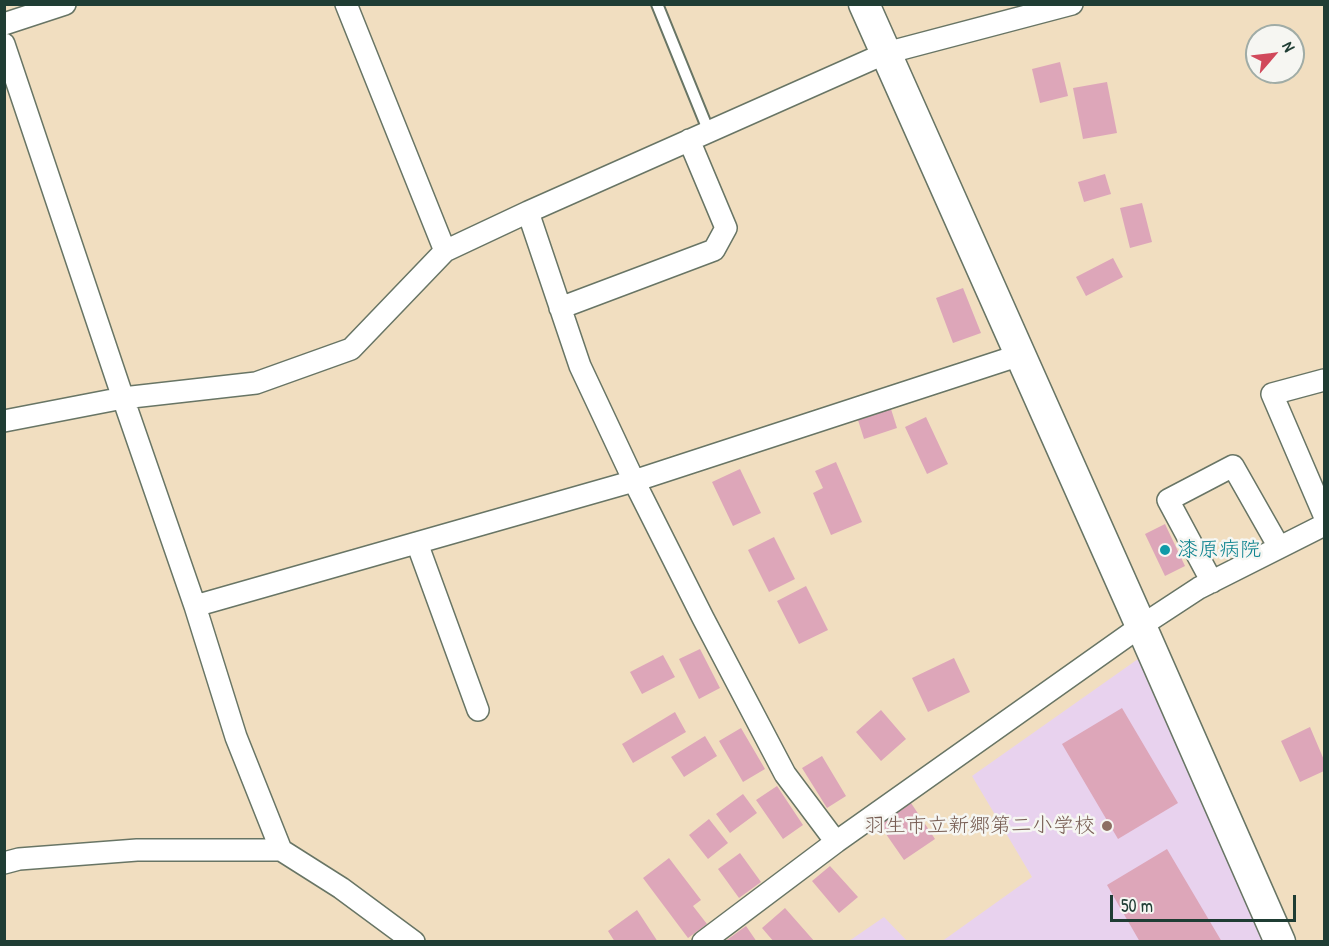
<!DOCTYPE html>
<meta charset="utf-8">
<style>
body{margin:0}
#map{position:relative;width:1329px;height:946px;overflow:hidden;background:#f1dec0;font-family:"Patrick Hand",sans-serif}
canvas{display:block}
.frame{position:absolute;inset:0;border:6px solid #1f3d34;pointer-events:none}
.north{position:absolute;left:1245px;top:24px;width:60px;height:60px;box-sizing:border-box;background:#f6f6f2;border:2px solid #a0aca6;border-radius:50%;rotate:62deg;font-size:16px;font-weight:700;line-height:24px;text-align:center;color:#1f3d34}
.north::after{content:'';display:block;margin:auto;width:21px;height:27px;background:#d1495b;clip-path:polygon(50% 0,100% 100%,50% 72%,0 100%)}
.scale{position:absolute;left:1110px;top:895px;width:186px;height:27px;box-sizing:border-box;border:3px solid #1f3d34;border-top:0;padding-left:8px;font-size:18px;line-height:21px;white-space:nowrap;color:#1f3d34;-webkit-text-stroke:4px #f6f6f2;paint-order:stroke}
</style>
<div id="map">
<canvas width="1329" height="946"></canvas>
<div class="frame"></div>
<div class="north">N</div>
<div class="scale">50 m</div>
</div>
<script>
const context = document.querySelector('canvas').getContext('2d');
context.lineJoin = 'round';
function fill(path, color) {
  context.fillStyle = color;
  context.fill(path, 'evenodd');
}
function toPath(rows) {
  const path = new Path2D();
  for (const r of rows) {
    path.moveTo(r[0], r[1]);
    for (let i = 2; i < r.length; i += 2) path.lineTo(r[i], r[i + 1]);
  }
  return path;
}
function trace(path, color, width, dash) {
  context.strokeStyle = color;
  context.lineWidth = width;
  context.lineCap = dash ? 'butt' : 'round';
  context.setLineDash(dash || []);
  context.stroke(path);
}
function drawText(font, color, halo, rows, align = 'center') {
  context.font = font + ' "Patrick Hand","Klee One",sans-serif';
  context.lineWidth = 5;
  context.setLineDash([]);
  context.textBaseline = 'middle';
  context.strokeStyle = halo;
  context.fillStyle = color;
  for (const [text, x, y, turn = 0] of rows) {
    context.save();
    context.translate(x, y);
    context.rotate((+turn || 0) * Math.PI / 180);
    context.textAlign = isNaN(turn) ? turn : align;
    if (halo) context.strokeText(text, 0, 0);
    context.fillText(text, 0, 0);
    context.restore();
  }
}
const built = toPath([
 [1138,659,1263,941,941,942,1032,877,972,776],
 [884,917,907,941,849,941]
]);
const building = toPath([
 [1060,62,1068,96,1040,103,1032,69],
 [1107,82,1117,133,1083,139,1073,88],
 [1105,174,1111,194,1084,202,1078,182],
 [1142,203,1152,242,1130,248,1120,208],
 [1113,258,1123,277,1086,296,1076,277],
 [963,288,981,333,953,343,936,298],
 [891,409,897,428,864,439,858,420],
 [926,417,948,464,927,474,905,427],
 [836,462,862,522,831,535,813,493,823,488,815,471],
 [740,469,761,513,733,526,712,482],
 [1165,524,1185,566,1165,576,1145,534],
 [774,537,795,579,769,592,748,550],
 [806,586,828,630,799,644,777,601],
 [700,649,720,688,699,699,679,659],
 [663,655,675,677,642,694,630,672],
 [954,658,970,692,928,712,912,678],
 [1122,708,1178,803,1118,839,1062,744],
 [881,710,906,739,881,761,856,732],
 [675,712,686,732,633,763,622,744],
 [1310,727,1324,760,1324,771,1300,782,1281,741],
 [741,728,765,769,743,782,719,741],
 [705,736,717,756,684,777,671,757],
 [822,756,846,796,827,808,802,768],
 [777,786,803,825,783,839,756,800],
 [743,794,757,813,730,833,716,814],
 [911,803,935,839,904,860,879,824],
 [709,819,728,843,708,859,689,835],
 [1167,849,1222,942,1140,942,1107,885],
 [740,853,761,882,739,898,718,869],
 [669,858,701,900,693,906,707,924,688,938,643,878],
 [830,866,858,897,839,913,812,881],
 [785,908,815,942,774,942,762,928],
 [637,910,658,942,615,942,608,931],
 [746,926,757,942,724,942]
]);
const lane = toPath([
 [657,4,709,132]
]);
const street = toPath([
 [346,4,445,251,528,212,580,366,634,481,703,618,785,774,836,842],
 [4,24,65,4],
 [4,44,123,398,195,606,634,481,1020,355],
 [528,212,886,53,1072,4],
 [560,308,714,250,726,228,689,140],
 [1324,380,1272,394,1324,515],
 [4,421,123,398,256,383,351,349,445,251],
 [417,543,478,710],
 [1212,582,1168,500,1233,466,1279,547],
 [195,606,236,737,281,850,341,888,414,942],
 [4,863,19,859,137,850,281,850],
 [703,942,836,842,1141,626,1199,588,1324,525]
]);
const secondary = toPath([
 [864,4,1141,626,1280,942]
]);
const markers = [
 [1165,550,6,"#0f9aa8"],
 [1107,826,6,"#8d6e63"]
];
const cultureNames = [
 ["漆原病院",1177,550]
];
const educationNames = [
 ["羽生市立新郷第二小学校",1095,826]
];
fill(built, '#e8d2ee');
fill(building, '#dda6b9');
trace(lane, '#687565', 14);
trace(street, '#687565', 24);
trace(secondary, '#687565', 33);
trace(lane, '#fff', 10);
trace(street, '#fff', 21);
trace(secondary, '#fff', 30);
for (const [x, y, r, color] of markers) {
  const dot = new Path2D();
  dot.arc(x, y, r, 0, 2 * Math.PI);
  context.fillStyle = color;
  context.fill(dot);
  trace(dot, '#f6f6f2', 2);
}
drawText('21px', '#0d838f', '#f6f6f2', cultureNames, 'left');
drawText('21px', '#785e54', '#f6f6f2', educationNames, 'right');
</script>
